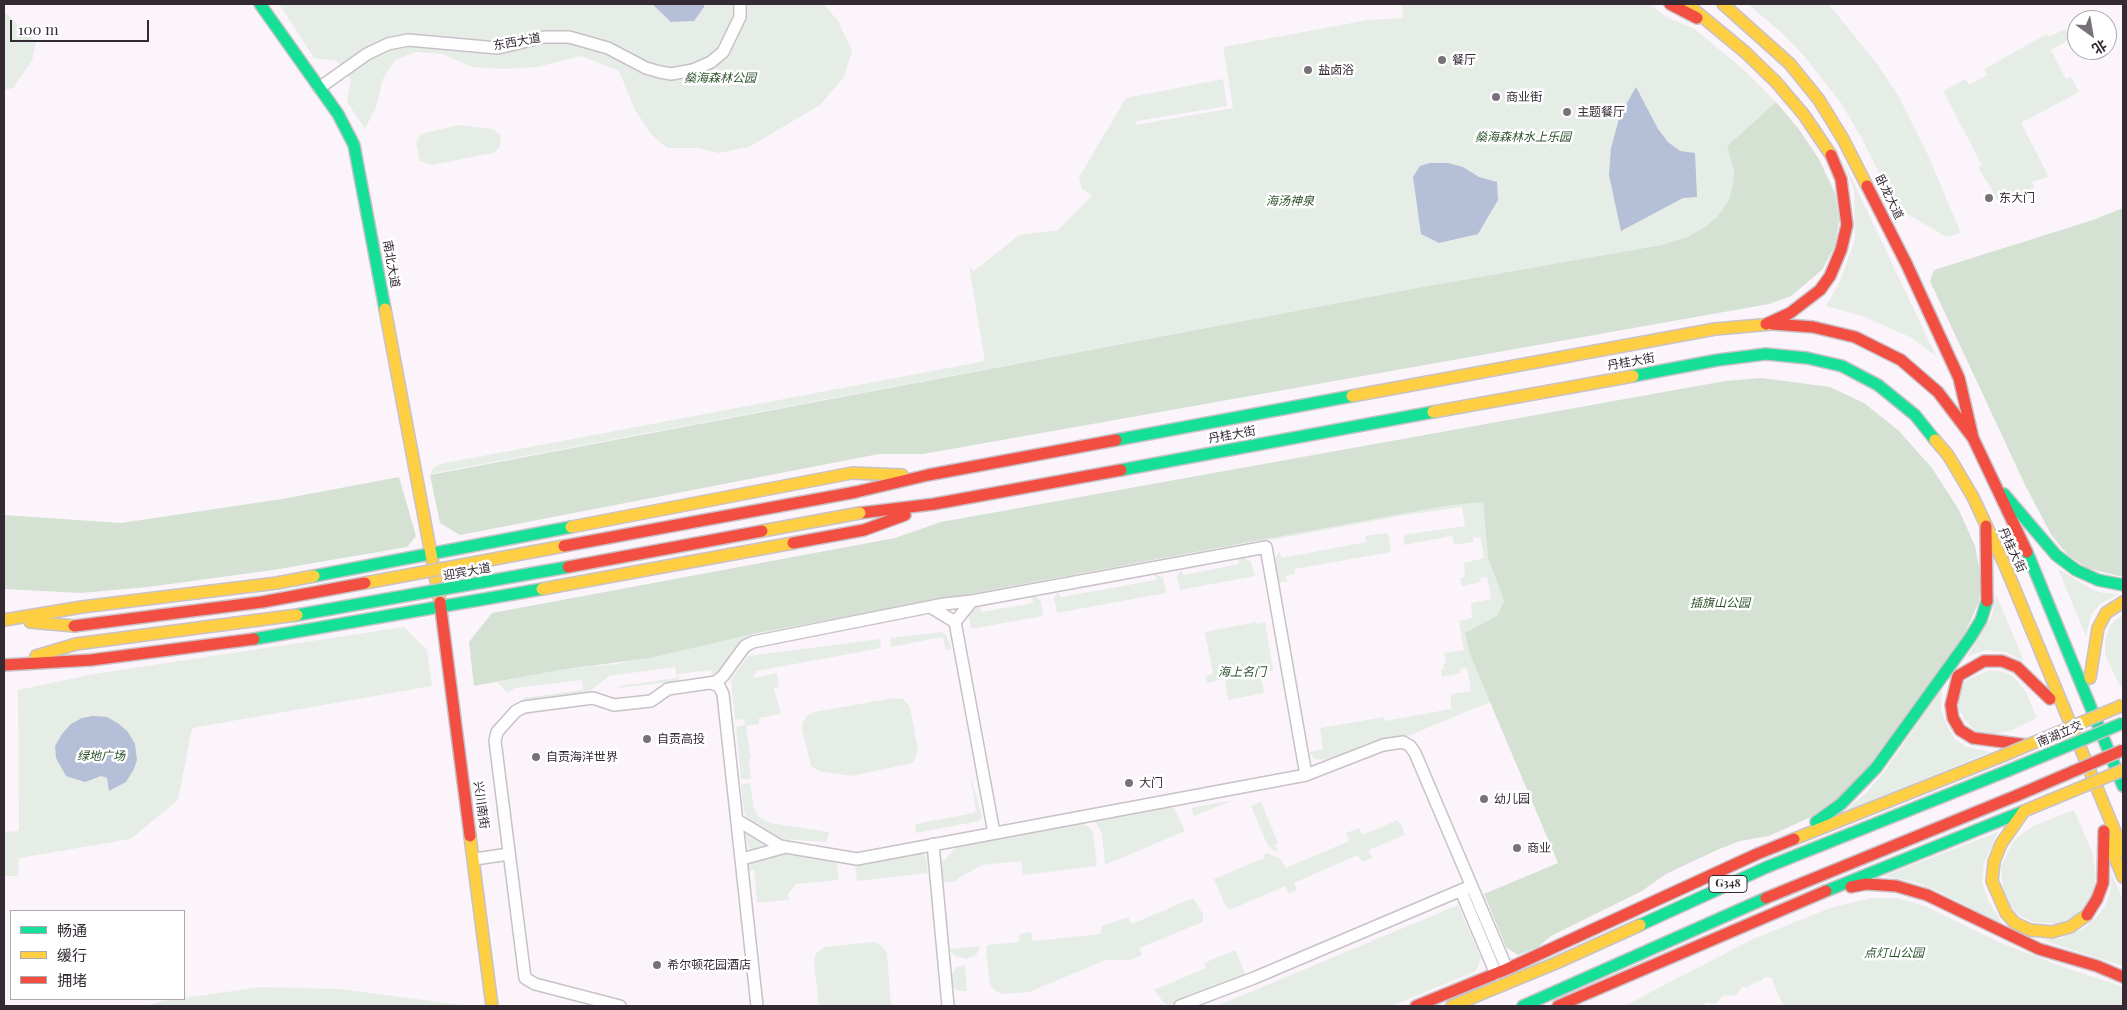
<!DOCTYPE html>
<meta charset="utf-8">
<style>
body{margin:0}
#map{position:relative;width:2127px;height:1010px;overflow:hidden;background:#fbf5fb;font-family:"Playfair Display","Noto Sans SC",serif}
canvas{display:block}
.frame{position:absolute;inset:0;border:5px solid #332a34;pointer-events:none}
.legend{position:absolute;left:10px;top:910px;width:175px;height:90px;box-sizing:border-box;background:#fff;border:1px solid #adaaae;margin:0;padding:6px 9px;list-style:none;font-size:15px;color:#332a34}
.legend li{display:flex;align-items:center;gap:10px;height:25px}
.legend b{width:25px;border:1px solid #adaaae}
.north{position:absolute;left:2067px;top:10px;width:50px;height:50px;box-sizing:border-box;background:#fff;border:1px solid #adaaae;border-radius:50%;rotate:148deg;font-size:14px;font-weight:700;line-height:20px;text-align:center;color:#332a34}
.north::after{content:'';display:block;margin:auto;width:18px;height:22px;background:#79717a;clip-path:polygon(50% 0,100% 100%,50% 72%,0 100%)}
.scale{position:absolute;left:10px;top:20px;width:139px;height:22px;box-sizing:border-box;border:2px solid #332a34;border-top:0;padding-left:6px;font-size:15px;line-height:18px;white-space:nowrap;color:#332a34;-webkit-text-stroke:4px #fff;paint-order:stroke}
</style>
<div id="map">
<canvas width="2127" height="1010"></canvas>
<div class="frame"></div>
<ul class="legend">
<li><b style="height:6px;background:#16e098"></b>畅通</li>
<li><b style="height:6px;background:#ffcf43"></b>缓行</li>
<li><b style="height:6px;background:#f24e42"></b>拥堵</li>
</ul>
<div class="north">北</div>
<div class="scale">100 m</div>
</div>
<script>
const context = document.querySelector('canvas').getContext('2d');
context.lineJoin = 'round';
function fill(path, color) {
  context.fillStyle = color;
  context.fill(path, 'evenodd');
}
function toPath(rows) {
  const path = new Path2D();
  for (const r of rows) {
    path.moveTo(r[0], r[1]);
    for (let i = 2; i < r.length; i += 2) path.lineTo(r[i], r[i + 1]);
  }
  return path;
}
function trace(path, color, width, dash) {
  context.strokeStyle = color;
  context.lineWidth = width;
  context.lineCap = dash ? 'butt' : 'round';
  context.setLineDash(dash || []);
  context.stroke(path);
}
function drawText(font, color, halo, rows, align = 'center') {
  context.font = font + ' "Playfair Display","Noto Sans SC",serif';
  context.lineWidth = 5;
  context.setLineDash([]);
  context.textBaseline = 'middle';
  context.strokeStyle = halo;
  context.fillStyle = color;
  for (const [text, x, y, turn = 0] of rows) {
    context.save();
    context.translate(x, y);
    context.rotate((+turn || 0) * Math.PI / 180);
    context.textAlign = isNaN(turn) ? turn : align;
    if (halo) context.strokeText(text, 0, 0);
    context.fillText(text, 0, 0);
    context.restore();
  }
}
const green = toPath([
 [279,4,824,4,838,21,852,50,844,77,820,105,749,147,719,153,696,148,667,148,651,134,635,110,619,71,581,56,537,67,504,69,472,67,442,54,416,52,395,60,383,79,376,107,365,129,347,102,351,80,337,61,314,58],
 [1402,4,1650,4,1666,17,1693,28,1742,68,1776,102,1727,146,1734,171,1733,184,1729,200,1718,216,1705,227,1687,237,1661,245,1417,288,430,474,434,467,440,464,985,361,969,266,974,271,1019,235,1058,230,1092,196,1082,189,1079,177,1126,98,1223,79,1227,106,1137,121,1135,125,1233,108,1223,47,1368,20,1403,18],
 [1748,4,1827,4,1831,7,1877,64,1899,97,1928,155,1961,233,1946,237,1896,207,1862,139,1841,103,1804,56,1783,34],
 [4,11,36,42,32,61,13,88,4,90],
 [2065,29,2070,39,2051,50,2066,79,2071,77,2079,92,2021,123,2049,177,2032,182,2037,196,2012,204,2008,197,1997,199,1978,167,1982,165,1943,91,1966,79,1969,85,1987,75,1984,69,2047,34,2049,37],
 [458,125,492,129,501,135,500,147,493,153,432,165,420,161,416,143,421,134],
 [1843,160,1936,356,1912,338,1865,317,1826,306,1840,281,1855,240,1854,190],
 [1483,502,1488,558,1504,601,1497,616,1471,657,1490,702,1408,736,1368,743,1327,760,1315,759,1309,752,1323,749,1320,728,1384,717,1385,721,1451,709,1451,694,1471,691,1467,668,1460,669,1461,673,1442,677,1441,669,1444,669,1443,664,1446,664,1444,653,1464,650,1459,621,1472,618,1471,603,1491,599,1487,577,1480,578,1481,582,1462,586,1460,578,1464,577,1465,572,1464,563,1484,558,1480,537,1473,538,1473,542,1454,545,1452,536,1404,545,1404,536,1409,534,1465,526,1462,507,1400,516,1260,542,1258,545,1257,541,1445,506],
 [1385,533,1388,533,1391,552,1295,569,1295,574,1286,576,1287,581,1279,583,1275,559,1279,552,1282,558,1366,542,1365,536],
 [1238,558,1245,558,1251,562,1255,576,1180,590,1177,576,1181,570,1184,575,1239,564],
 [2058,569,2090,588,2103,593,2119,594,2100,604,2091,615,2086,636],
 [1155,574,1163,578,1166,593,1057,613,1054,598,1058,592,1061,597,1156,580],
 [1996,594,2024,661,2005,652,1986,650,1967,657,1992,616],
 [1035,596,1041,601,1043,616,971,629,969,616,977,607,980,606,981,612,1033,603,1032,597],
 [2123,614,2123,685,2120,686,2105,655,2105,640,2110,625],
 [1256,622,1257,624,1265,622,1273,670,1260,672,1264,693,1228,700,1225,679,1207,683,1205,676,1213,674,1205,632],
 [404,627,427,650,432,686,192,728,178,800,131,839,19,858,18,876,4,876,4,832,19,831,18,690,94,674],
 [942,632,946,635,952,649,946,650,943,637,891,647,890,638],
 [753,634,743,640,718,674,712,677,711,670,678,674,679,681,617,688,618,686,677,678,675,667,609,676,587,693,523,701,523,698,583,690,582,680,515,688,508,693,497,682,560,670,616,664],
 [880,639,881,648,757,671,753,678,777,673,779,687,774,688,781,714,759,718,759,724,746,726,751,758,749,759,751,777,750,779,741,779,736,727,745,725,744,719,735,720,731,679,748,656],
 [1990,670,2004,672,2014,677,2026,692,2037,718,2012,730,1995,734,1976,732,1965,720,1959,709,1959,695,1965,681],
 [1942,688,1941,710,1948,728,1956,740,1967,747,1990,752,1844,812,1866,793,1884,772],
 [894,698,903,699,910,707,918,750,913,763,851,776,819,771,811,766,802,729,803,722,807,716,814,712],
 [970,774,982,816,979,821,916,833,915,824,974,813,976,810],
 [750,783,754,808,758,816,770,823,829,832,827,842,780,839,749,820,744,811,741,784],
 [1233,800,1194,816,1191,808],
 [1261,802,1278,843,1275,844,1279,853,1273,850,1267,844,1251,806],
 [1168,806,1174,808,1185,831,1105,865,1102,833,1094,820],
 [2074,810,2093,854,2096,878,2093,893,2086,906,2074,917,2059,924,2032,922,2019,915,2009,905,2003,891,2001,866,2014,840,2033,826],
 [1397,820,1403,827,1404,835,1369,850,1372,858,1362,862,1358,855,1294,883,1297,890,1289,894,1285,886,1230,910,1225,905,1214,879,1264,858,1263,855,1267,853,1281,859,1286,868,1349,841,1346,833,1359,828,1363,835],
 [1079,823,1088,826,1093,832,1097,866,1023,875,1021,861,982,865,957,879,957,881,941,883,941,864,958,845],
 [1998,832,1984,863,1982,882,1988,900,2003,925,1934,889,1911,881,1884,876],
 [748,833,767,843,767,847,749,850,746,837],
 [783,852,836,860,839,880,796,884,788,894,789,900,757,903,754,870,747,871,748,865,750,862],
 [920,853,926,857,928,873,857,881,855,866,857,863],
 [2111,872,2123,900,2123,966,2042,940,2062,938,2084,928,2096,918,2106,904,2111,889],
 [1193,898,1203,914,1203,922,1139,948,1142,955,1130,960,1106,960,1029,992,1002,994,994,990,990,984,986,952,987,945,1019,942,1019,934,1031,932,1033,941,1101,934,1101,926,1128,917,1132,924],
 [1871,898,1898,898,1925,906,2001,943,2066,968,2118,985,2123,988,2123,1006,1783,1006,1771,977,1765,977,1761,981,1757,981,1747,988,1742,987,1735,996,1724,995,1715,1004,1707,1002,1703,1006,1624,1006,1753,939,1830,908],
 [1458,905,1481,958,1476,971,1392,1006,1217,1006],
 [873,942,880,944,887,953,891,1006,819,1006,814,962,816,953,825,947],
 [981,946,976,955,966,959,955,956,949,949],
 [1235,950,1246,975,1170,1005,1165,1004,1154,990,1206,968,1204,963],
 [965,965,967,991,958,991,952,986,952,974,957,967],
 [261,987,339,989,470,1006,146,1006,162,1001]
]);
const forest = toPath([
 [1776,102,1798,128,1819,159,1835,193,1839,220,1835,246,1822,270,1791,296,1769,304,923,454,879,454,460,535,440,523,430,475,1417,288,1661,245,1687,237,1705,227,1718,216,1729,200,1733,184,1734,171,1727,146],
 [2123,208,2123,577,2087,568,2068,555,2052,536,2026,487,1930,281,1934,270,2093,220],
 [1762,378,1830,387,1864,403,1899,431,1932,468,1959,510,1975,546,1981,577,1979,602,1964,635,1869,766,1844,793,1811,817,1769,836,1740,841,1717,850,1666,874,1642,891,1551,936,1538,947,1518,955,1506,947,1484,894,1558,863,1471,657,1465,633,1497,616,1504,601,1488,558,1483,502,1445,506,753,634,649,658,560,670,474,686,469,642,492,613,895,538,941,522,1725,381],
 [399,477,416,536,407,547,273,570,148,587,81,593,4,589,4,515,121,523,282,499]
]);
const water = toPath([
 [652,4,704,4,704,7,694,21,671,22],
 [1636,87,1658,129,1668,142,1680,151,1695,153,1697,197,1683,198,1621,231,1609,175,1611,148,1620,115],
 [1430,163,1448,163,1463,167,1479,177,1497,182,1498,200,1478,234,1439,243,1421,234,1413,177,1420,166],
 [93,716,107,717,119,724,128,732,135,744,137,760,134,769,126,782,109,791,107,778,101,776,85,782,66,776,56,758,55,746,62,734,71,724,82,718]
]);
const street = toPath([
 [319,88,367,54,388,44,408,40,498,48,544,37,569,37,608,48,646,68,660,72,671,74,693,70,711,62,723,52,740,17,740,4],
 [972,601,955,622,994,833],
 [932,608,955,622],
 [711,683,719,686,723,694,757,1006],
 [737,820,780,846,857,859,1306,775,1383,745,1403,742,1410,746,1415,753,1507,969],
 [933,844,948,1006],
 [475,859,509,854],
 [742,859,786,847],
 [1461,891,1496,974],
 [620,1006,535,984,525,978,495,741,497,732,516,711,524,707,593,698,614,705,651,701,668,689,716,682,723,676,745,646,753,642,944,604,972,601,1266,547,1306,775],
 [1180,1006,1254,978,1471,886]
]);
const fast = toPath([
 [260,4,338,114,354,145,385,309],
 [1633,376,1718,360,1766,354,1807,358,1842,366,1878,385,1915,415,1935,440],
 [1116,440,1352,396],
 [1121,470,1433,412],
 [2004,494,2056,555,2076,570,2098,580,2123,585],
 [2027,552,2123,786],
 [314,576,571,527],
 [254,639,542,589],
 [1816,822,1841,804,1876,768,1970,638,1981,620,1987,601],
 [1826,891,2024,811],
 [1640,925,1767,867,2007,771],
 [1523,1006,1766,898]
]);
const slow = toPath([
 [1687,4,1745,52,1776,82,1804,115,1831,155],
 [1723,4,1790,64,1819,100,1843,139,1867,186],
 [385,309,440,602],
 [1352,396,1715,329,1772,324],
 [1433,412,1633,376],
 [1935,440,1948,455,1973,497,2006,568,2123,851],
 [571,527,852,473,902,475],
 [542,589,793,543],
 [4,620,82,607,277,583,314,576],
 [30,622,74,626],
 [36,656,76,644],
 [2090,678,2098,628,2106,613,2123,602],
 [2024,811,2001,844,1994,862,1992,881,2006,913,2015,923,2030,930,2052,932,2070,927,2087,915],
 [470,836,492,1006],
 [1794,839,2002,756],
 [2108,841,2123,877],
 [1452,1006,1556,963,1640,925]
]);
const jam = toPath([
 [1670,4,1697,18],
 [1867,186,1907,265,1959,378,1973,438],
 [1766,324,1790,313,1820,290,1830,276,1841,250,1847,225,1841,179,1831,155],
 [1772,324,1813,327,1855,337,1901,360,1938,392,1973,438,2027,552],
 [856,492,928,475,1116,440],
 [860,513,934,504,1121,470],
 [1986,526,1987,601],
 [793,543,864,530,905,515],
 [440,602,470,836],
 [4,665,91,660,254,639],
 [2027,745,1973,738,1960,730,1953,718,1951,705,1958,676,1984,661,2002,661,2017,667,2050,699],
 [1851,887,1866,884,1896,886,1927,895,2039,949,2097,966,2123,977],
 [1766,898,2018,795],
 [2087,915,2097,899,2103,883,2104,831],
 [1416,1006,1507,969,1757,854,1794,839],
 [1558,1006,1826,891]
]);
const fastBridge = toPath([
 [297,615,568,567],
 [2007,771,2123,723]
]);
const slowBridge = toPath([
 [762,531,860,513],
 [365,583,564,546],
 [76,644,297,615],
 [2002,756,2123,705],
 [2024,811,2123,770]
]);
const jamBridge = toPath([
 [564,546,856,492],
 [568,567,762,531],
 [74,626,262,602,365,583],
 [2018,795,2123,750]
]);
const markers = [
 [1442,60,5,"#79717a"],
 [1308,70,5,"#79717a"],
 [1496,97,5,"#79717a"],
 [1567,112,5,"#79717a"],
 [1989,198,5,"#79717a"],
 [647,739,5,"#79717a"],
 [536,757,5,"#79717a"],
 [1129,783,5,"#79717a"],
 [1484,799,5,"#79717a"],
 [1517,848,5,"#79717a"],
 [657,965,5,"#79717a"]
];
const shields = [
 [1728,884,38]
];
const shieldNames = [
 ["G348",1728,884]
];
const streetNames = [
 ["东西大道",517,42,-10],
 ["卧龙大道",1889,197,64],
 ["南北大道",391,264,80],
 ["丹桂大街",1631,362,-10],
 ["丹桂大街",1232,435,-10],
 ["丹桂大街",2012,550,65],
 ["迎宾大道",467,572,-10],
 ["南湖立交",2060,734,-23],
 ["兴川南街",481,805,82]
];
const poiNames = [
 ["餐厅",1452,60],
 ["盐卤浴",1318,70],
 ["商业街",1506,97],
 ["主题餐厅",1577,112],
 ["东大门",1999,198],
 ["自贡高投",657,739],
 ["自贡海洋世界",546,757],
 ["大门",1139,783],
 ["幼儿园",1494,799],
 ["商业",1527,848],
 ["希尔顿花园酒店",667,965]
];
const parkNames = [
 ["燊海森林公园",720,78],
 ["燊海森林水上乐园",1523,137],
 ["海汤神泉",1290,201],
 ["插旗山公园",1720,603],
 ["海上名门",1242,672],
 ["绿地广场",101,756],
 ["点灯山公园",1894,953]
];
fill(green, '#e6ede6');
fill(forest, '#d4e1d3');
fill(water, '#b5bfd7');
trace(street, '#c8c1c8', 14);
trace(fast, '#c8c1c8', 14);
trace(slow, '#c8c1c8', 14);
trace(jam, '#c8c1c8', 14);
trace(street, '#fefefe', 11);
trace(fast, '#16e098', 11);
trace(slow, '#ffcf43', 11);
trace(jam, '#f24e42', 11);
trace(fastBridge, '#c8c1c8', 14, []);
trace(slowBridge, '#c8c1c8', 14, []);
trace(jamBridge, '#c8c1c8', 14, []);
trace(fastBridge, '#16e098', 11);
trace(slowBridge, '#ffcf43', 11);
trace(jamBridge, '#f24e42', 11);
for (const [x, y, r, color] of markers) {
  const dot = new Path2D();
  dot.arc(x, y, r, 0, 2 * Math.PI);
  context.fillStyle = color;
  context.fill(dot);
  trace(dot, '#fff', 2);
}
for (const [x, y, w] of shields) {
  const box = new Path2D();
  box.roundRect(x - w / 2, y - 8.5, w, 17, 4);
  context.fillStyle = '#fff';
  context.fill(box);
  trace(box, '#332a34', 1);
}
drawText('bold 11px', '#332a34', null, shieldNames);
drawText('12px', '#332a34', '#fff', streetNames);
drawText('12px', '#332a34', '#fff', poiNames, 'left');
drawText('italic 12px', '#2c532b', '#fff', parkNames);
</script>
